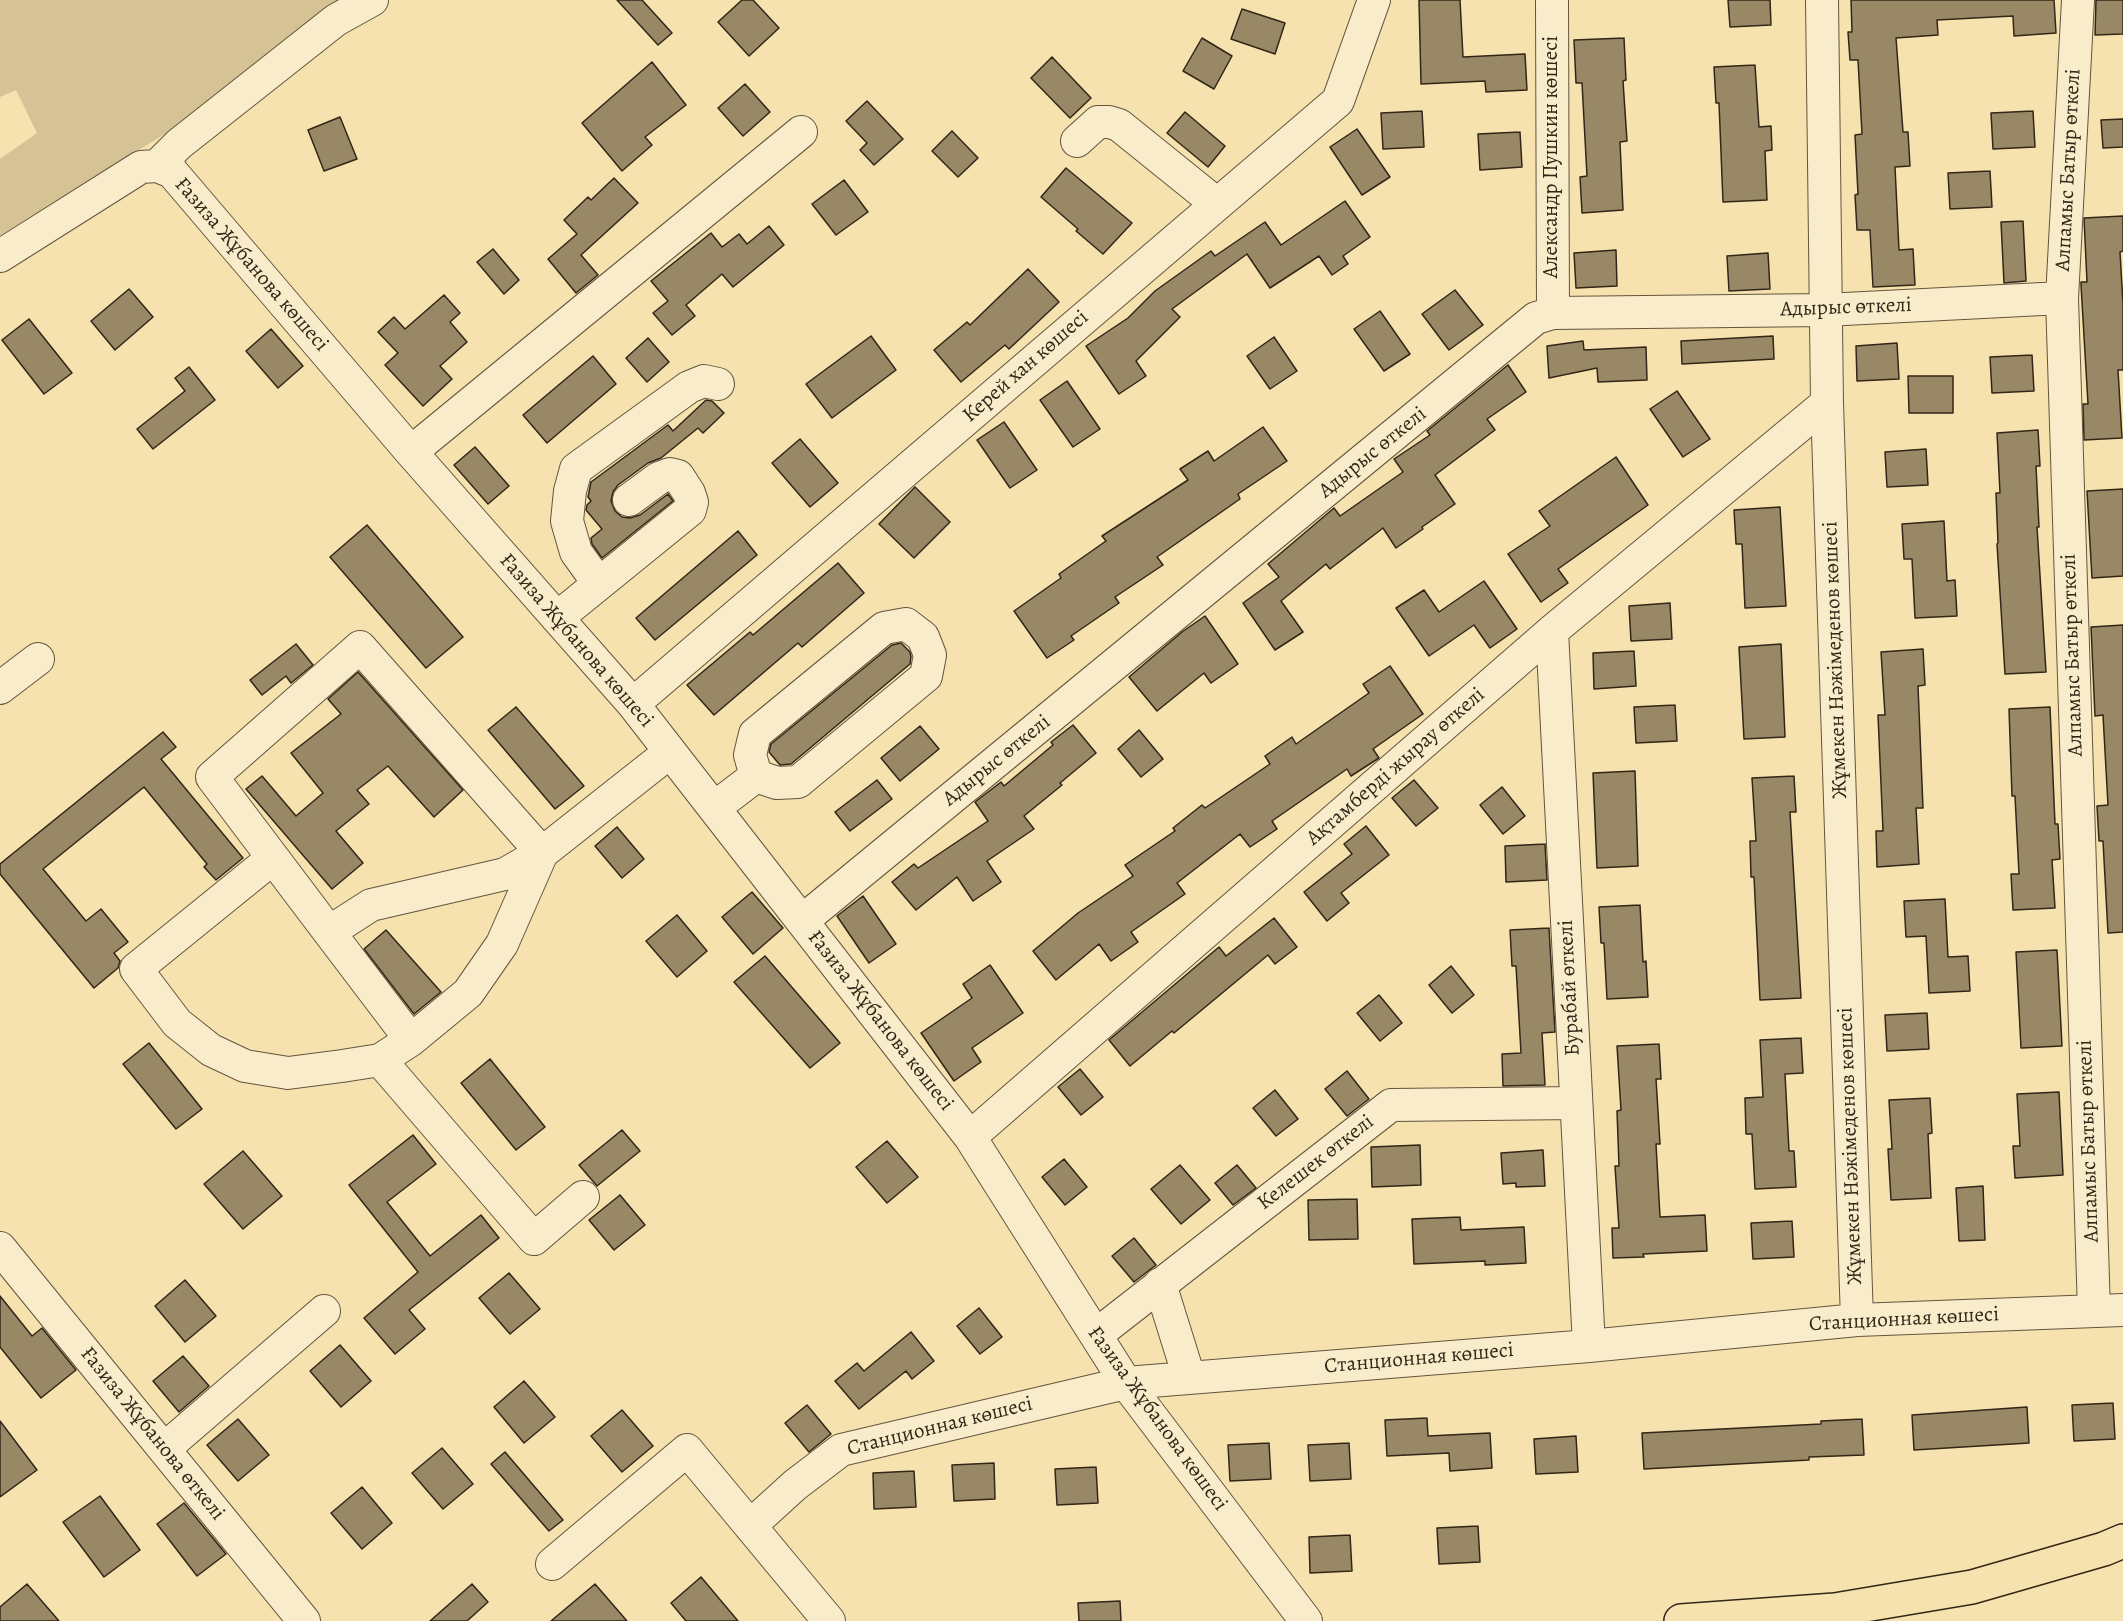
<!DOCTYPE html>
<meta charset="utf-8">
<style>
body{margin:0}
canvas{display:block;background:#f6e2af}
</style>
<canvas width="2123" height="1621"></canvas>
<script>
const context = document.querySelector('canvas').getContext('2d');
context.lineJoin = 'round';
function fill(path, color) {
  context.fillStyle = color;
  context.fill(path, 'evenodd');
}
function toPath(rows) {
  const path = new Path2D();
  for (const r of rows) {
    path.moveTo(r[0], r[1]);
    for (let i = 2; i < r.length; i += 2) path.lineTo(r[i], r[i + 1]);
  }
  return path;
}
function trace(path, color, width, dash) {
  context.strokeStyle = color;
  context.lineWidth = width;
  context.lineCap = dash ? 'butt' : 'round';
  context.setLineDash(dash || []);
  context.stroke(path);
}
function drawText(font, color, halo, rows, align = 'center') {
  context.font = font + ' Alegreya,serif';
  context.lineWidth = 5;
  context.setLineDash([]);
  context.textBaseline = 'middle';
  context.strokeStyle = halo;
  context.fillStyle = color;
  for (const [text, x, y, turn = 0] of rows) {
    context.save();
    context.translate(x, y);
    context.rotate((+turn || 0) * Math.PI / 180);
    context.textAlign = isNaN(turn) ? turn : align;
    if (halo) context.strokeText(text, 0, 0);
    context.fillText(text, 0, 0);
    context.restore();
  }
}
const green = toPath([
 [0,0,381,0,0,236,0,159,37,133,16,90,0,97]
]);
const building = toPath([
 [617,0,642,0,672,33,658,45,617,0],
 [742,0,753,0,779,28,749,56,718,22,742,0],
 [1419,0,1460,0,1463,57,1525,54,1527,90,1486,92,1485,81,1421,84,1419,0],
 [1728,0,1770,0,1771,25,1730,27,1728,0],
 [1851,0,2054,0,2056,33,2014,36,2013,16,1937,20,1938,35,1896,38,1903,132,1908,132,1910,166,1895,167,1899,250,1913,249,1915,285,1873,287,1870,230,1857,230,1855,195,1858,194,1855,135,1862,134,1858,60,1850,60,1848,32,1852,32,1851,0],
 [2096,0,2123,0,2123,34,2095,35,2096,0],
 [1242,9,1285,23,1275,54,1231,39,1242,9],
 [1202,38,1232,56,1214,89,1183,71,1202,38],
 [1624,38,1626,80,1623,81,1627,141,1620,142,1623,210,1582,213,1580,177,1587,176,1582,83,1576,83,1574,40,1624,38],
 [1052,57,1091,98,1070,118,1031,78,1052,57],
 [652,62,686,105,645,137,652,145,622,171,582,123,652,62],
 [1755,65,1759,127,1771,126,1772,150,1765,151,1767,200,1723,202,1719,103,1716,103,1714,67,1755,65],
 [745,84,770,112,743,136,718,108,745,84],
 [867,101,903,139,874,165,860,150,867,143,846,121,867,101],
 [1422,111,1424,147,1383,149,1381,113,1422,111],
 [2033,111,2035,147,1993,149,1991,113,2033,111],
 [1185,112,1225,146,1208,167,1167,133,1185,112],
 [340,117,357,159,324,171,308,130,340,117],
 [2123,119,2123,147,2103,148,2101,120,2123,119],
 [1357,129,1390,177,1362,195,1330,147,1357,129],
 [952,131,978,158,958,177,932,151,952,131],
 [1520,132,1522,167,1480,170,1478,134,1520,132],
 [1066,168,1132,223,1103,254,1076,231,1078,229,1041,197,1066,168],
 [1990,171,1992,207,1950,209,1948,173,1990,171],
 [614,178,638,203,581,255,598,275,576,293,548,259,577,234,564,220,588,197,591,200,614,178],
 [844,180,868,212,836,235,812,204,844,180],
 [1345,201,1370,237,1343,256,1348,264,1332,275,1319,256,1270,288,1247,254,1172,309,1180,317,1136,361,1146,376,1119,394,1086,346,1128,318,1155,291,1211,251,1215,256,1265,222,1281,245,1345,201],
 [2123,216,2123,251,2120,252,2123,304,2123,370,2118,370,2122,438,2084,440,2083,404,2088,404,2081,285,2081,282,2087,282,2084,218,2123,216],
 [2023,221,2026,281,2004,283,2001,222,2023,221],
 [769,226,784,245,733,287,722,274,686,305,695,316,672,335,653,313,668,301,651,281,711,233,722,247,739,234,747,244,769,226],
 [493,249,519,280,504,294,477,262,493,249],
 [1616,250,1617,286,1576,288,1574,253,1616,250],
 [1768,253,1770,289,1729,291,1727,256,1768,253],
 [1028,269,1059,302,1009,349,1005,345,961,382,934,350,967,322,970,325,1028,269],
 [129,289,153,317,115,350,91,321,129,289],
 [1455,290,1483,325,1449,350,1422,314,1455,290],
 [444,295,460,313,450,322,467,342,440,366,452,379,423,406,385,365,398,353,378,332,394,317,405,329,444,295],
 [1380,311,1410,354,1384,371,1354,329,1380,311],
 [29,319,72,373,44,394,2,340,29,319],
 [271,329,303,366,278,388,246,351,271,329],
 [871,336,896,370,832,418,806,384,871,336],
 [1773,336,1774,359,1682,364,1681,341,1773,336],
 [1274,337,1297,371,1270,389,1247,356,1274,337],
 [648,338,669,362,647,382,626,358,648,338],
 [1583,341,1584,350,1646,347,1647,380,1598,382,1597,368,1549,378,1547,346,1583,341],
 [1897,343,1899,379,1857,381,1856,346,1897,343],
 [2032,355,2034,391,1992,393,1990,357,2032,355],
 [593,356,616,384,547,443,523,415,593,356],
 [1508,365,1526,392,1487,419,1495,430,1435,475,1455,504,1422,527,1423,529,1396,548,1383,528,1330,569,1326,564,1281,601,1303,632,1275,650,1243,603,1279,577,1268,564,1334,508,1340,516,1403,472,1394,459,1430,435,1427,431,1508,365],
 [189,367,215,400,153,449,137,429,185,391,175,378,189,367],
 [1908,376,1953,376,1953,413,1909,413,1908,376],
 [1067,381,1100,429,1073,447,1040,400,1067,381],
 [1677,391,1710,439,1683,457,1650,409,1677,391],
 [706,400,712,401,724,413,703,433,698,428,661,458,648,463,618,485,613,492,611,501,615,511,622,517,630,518,640,515,668,494,673,501,602,558,592,544,591,538,602,529,586,510,587,505,591,501,588,497,591,482,668,425,673,431,706,400],
 [1004,422,1037,470,1010,488,977,440,1004,422],
 [1263,427,1287,461,1238,494,1240,499,1157,557,1163,565,1115,597,1119,603,1071,636,1074,640,1047,658,1014,611,1061,578,1059,574,1106,541,1102,536,1188,480,1180,469,1208,451,1214,461,1263,427],
 [2038,430,2040,466,2036,466,2039,527,2037,527,2046,672,2005,674,1997,544,1998,543,1996,493,2000,493,1997,433,2038,430],
 [800,439,838,483,810,507,772,463,800,439],
 [475,447,509,486,488,504,454,465,475,447],
 [1926,449,1928,485,1887,487,1885,452,1926,449],
 [1616,457,1648,505,1558,569,1568,583,1541,602,1508,554,1550,526,1539,511,1616,457],
 [915,487,950,522,914,558,879,524,915,487],
 [2123,489,2123,576,2092,578,2087,491,2123,489],
 [1780,507,1786,606,1745,608,1742,544,1736,544,1734,510,1780,507],
 [1944,521,1947,581,1955,580,1957,616,1915,618,1912,559,1904,559,1902,524,1944,521],
 [367,525,463,637,426,668,330,557,367,525],
 [738,531,757,555,655,640,636,618,738,531],
 [838,563,864,593,802,647,798,643,714,715,687,685,750,632,753,635,838,563],
 [1484,581,1517,629,1490,648,1474,625,1429,656,1396,608,1424,590,1439,612,1484,581],
 [1670,603,1672,639,1631,641,1629,606,1670,603],
 [1205,616,1238,664,1211,683,1204,673,1157,711,1129,677,1182,632,1205,616],
 [2123,625,2123,932,2108,933,2103,841,2099,841,2097,806,2108,805,2103,715,2095,716,2091,627,2123,625],
 [901,643,910,652,911,657,910,664,791,764,780,765,769,752,771,744,892,645,901,643],
 [296,644,313,665,291,683,286,676,262,695,250,680,296,644],
 [1781,644,1785,737,1744,739,1739,647,1781,644],
 [1923,649,1925,685,1918,686,1923,808,1916,808,1919,864,1877,867,1876,831,1883,831,1878,715,1885,715,1881,652,1923,649],
 [1634,651,1636,686,1594,689,1593,653,1634,651],
 [1390,666,1423,714,1373,749,1379,758,1351,776,1347,769,1272,821,1277,829,1250,847,1240,834,1177,883,1185,894,1131,932,1138,942,1111,961,1099,944,1056,980,1033,951,1078,913,1133,876,1125,865,1175,831,1173,828,1202,805,1205,808,1270,764,1265,756,1292,737,1296,744,1369,693,1363,684,1390,666],
 [358,672,463,790,434,817,388,766,357,790,369,804,336,831,363,863,332,889,246,789,262,776,296,816,323,793,291,753,341,714,328,699,358,672],
 [1675,705,1677,741,1636,743,1634,707,1675,705],
 [516,707,584,786,555,809,488,730,516,707],
 [2050,707,2055,824,2058,824,2060,859,2052,860,2055,908,2013,910,2011,874,2019,874,2015,796,2012,796,2009,709,2050,707],
 [1073,725,1096,753,1060,783,1062,785,1024,816,1034,829,987,861,1001,882,973,901,957,877,916,910,892,882,914,864,918,868,988,821,975,802,1001,782,1004,786,1053,745,1051,742,1073,725],
 [920,726,939,749,900,781,881,758,920,726],
 [1139,730,1163,759,1141,777,1118,749,1139,730],
 [163,732,176,747,161,759,243,858,216,880,204,867,207,864,144,787,43,869,86,921,101,909,128,942,114,953,120,961,118,968,94,988,0,874,0,864,163,732],
 [1635,771,1638,866,1597,868,1593,773,1635,771],
 [1794,776,1796,812,1790,812,1801,998,1760,1000,1754,877,1751,877,1750,841,1756,841,1752,778,1794,776],
 [877,780,892,799,850,831,835,812,877,780],
 [1414,780,1438,808,1416,826,1392,798,1414,780],
 [1502,787,1525,816,1503,834,1480,805,1502,787],
 [1366,826,1389,855,1341,893,1349,903,1327,921,1304,892,1352,854,1344,844,1366,826],
 [617,827,644,859,622,878,595,846,617,827],
 [1545,844,1547,880,1506,882,1505,846,1545,844],
 [752,892,783,928,753,954,722,917,752,892],
 [863,896,896,944,869,963,837,916,863,896],
 [1945,899,1948,957,1968,956,1970,991,1929,993,1926,936,1906,937,1904,901,1945,899],
 [1640,905,1643,962,1646,961,1648,997,1607,999,1604,943,1601,943,1599,907,1640,905],
 [677,915,707,951,677,977,646,941,677,915],
 [1274,918,1297,947,1275,964,1268,955,1174,1033,1172,1031,1130,1066,1109,1040,1219,947,1226,956,1274,918],
 [1549,928,1555,1032,1542,1033,1545,1085,1503,1086,1502,1054,1521,1053,1516,966,1512,966,1510,930,1549,928],
 [386,930,441,992,414,1014,364,949,386,930],
 [2057,950,2062,1046,2021,1048,2016,952,2057,950],
 [765,956,840,1043,810,1068,734,982,765,956],
 [990,965,1023,1013,972,1048,981,1062,954,1081,921,1033,972,998,963,984,990,965],
 [1451,966,1474,995,1452,1013,1429,985,1451,966],
 [1379,995,1402,1023,1380,1041,1357,1013,1379,995],
 [1927,1013,1929,1049,1887,1051,1885,1015,1927,1013],
 [1801,1038,1803,1073,1785,1074,1789,1151,1794,1151,1796,1187,1755,1189,1752,1134,1746,1134,1745,1098,1763,1097,1760,1040,1801,1038],
 [149,1043,202,1109,176,1129,123,1064,149,1043],
 [1659,1044,1661,1079,1656,1079,1660,1144,1656,1144,1660,1217,1705,1215,1707,1251,1643,1254,1644,1257,1613,1258,1612,1228,1619,1228,1615,1166,1619,1166,1617,1111,1621,1110,1617,1046,1659,1044],
 [490,1059,545,1127,516,1150,461,1083,490,1059],
 [1080,1069,1103,1097,1081,1115,1058,1087,1080,1069],
 [1347,1071,1369,1099,1347,1116,1325,1089,1347,1071],
 [1275,1090,1298,1119,1276,1136,1253,1108,1275,1090],
 [2059,1092,2063,1175,2015,1178,2013,1146,2020,1146,2017,1094,2059,1092],
 [1930,1098,1932,1133,1928,1134,1931,1198,1891,1200,1888,1149,1892,1149,1889,1100,1930,1098],
 [622,1130,640,1151,597,1186,579,1165,622,1130],
 [413,1135,436,1164,387,1202,430,1256,481,1215,499,1238,409,1310,425,1329,395,1354,364,1318,418,1272,349,1185,413,1135],
 [887,1141,918,1177,887,1203,856,1167,887,1141],
 [1420,1145,1421,1185,1372,1187,1371,1147,1420,1145],
 [1543,1150,1545,1186,1516,1187,1516,1183,1503,1184,1501,1153,1543,1150],
 [243,1151,282,1196,243,1229,204,1184,243,1151],
 [1064,1159,1087,1187,1065,1205,1042,1177,1064,1159],
 [1180,1165,1210,1200,1181,1224,1151,1189,1180,1165],
 [1237,1165,1256,1188,1233,1205,1215,1183,1237,1165],
 [1983,1186,1985,1240,1959,1241,1956,1188,1983,1186],
 [620,1195,645,1225,614,1250,589,1220,620,1195],
 [1357,1199,1358,1239,1309,1240,1308,1200,1357,1199],
 [1460,1217,1461,1230,1524,1227,1526,1263,1485,1265,1485,1261,1414,1264,1412,1219,1460,1217],
 [1792,1221,1794,1257,1753,1259,1751,1223,1792,1221],
 [1134,1238,1156,1265,1134,1282,1112,1256,1134,1238],
 [509,1273,540,1309,510,1334,479,1298,509,1273],
 [185,1280,216,1316,185,1342,155,1306,185,1280],
 [0,1296,32,1336,42,1328,76,1370,41,1398,0,1347,0,1296],
 [979,1308,1002,1337,980,1354,957,1326,979,1308],
 [911,1332,934,1361,912,1379,906,1371,859,1409,835,1381,857,1363,864,1371,911,1332],
 [340,1345,371,1381,341,1407,310,1371,340,1345],
 [183,1356,209,1386,179,1412,153,1381,183,1356],
 [524,1381,555,1417,524,1443,494,1407,524,1381],
 [2113,1403,2115,1439,2074,1441,2072,1405,2113,1403],
 [807,1405,831,1434,809,1452,785,1423,807,1405],
 [2027,1407,2029,1443,1914,1450,1912,1415,2027,1407],
 [622,1410,653,1446,622,1472,591,1436,622,1410],
 [1427,1418,1428,1436,1490,1433,1492,1468,1450,1471,1449,1453,1387,1456,1385,1420,1427,1418],
 [238,1419,269,1455,238,1481,207,1445,238,1419],
 [1862,1419,1864,1455,1809,1457,1809,1460,1644,1469,1642,1433,1821,1424,1821,1421,1862,1419],
 [0,1421,37,1470,0,1497,0,1421],
 [1576,1436,1578,1472,1536,1474,1534,1439,1576,1436],
 [1269,1443,1271,1479,1230,1481,1228,1445,1269,1443],
 [1349,1443,1351,1479,1310,1481,1308,1445,1349,1443],
 [442,1448,473,1484,443,1509,412,1473,442,1448],
 [505,1452,563,1520,549,1531,491,1464,505,1452],
 [994,1463,995,1499,954,1501,952,1465,994,1463],
 [1096,1467,1098,1503,1057,1505,1055,1469,1096,1467],
 [914,1471,916,1507,874,1509,873,1473,914,1471],
 [362,1487,392,1523,362,1549,331,1513,362,1487],
 [100,1496,140,1550,104,1577,63,1522,100,1496],
 [184,1503,226,1554,197,1576,157,1524,184,1503],
 [1478,1526,1480,1562,1439,1564,1437,1528,1478,1526],
 [1350,1535,1352,1571,1310,1573,1309,1537,1350,1535],
 [701,1577,738,1621,686,1621,671,1603,701,1577],
 [27,1584,59,1621,0,1621,0,1607,27,1584],
 [472,1584,488,1602,467,1621,430,1621,472,1584],
 [595,1584,627,1621,551,1621,595,1584],
 [1120,1601,1121,1621,1079,1621,1078,1603,1120,1601]
]);
const minor = toPath([
 [1552,0,1553,313],
 [1822,0,1827,403,1857,1320],
 [2078,0,2062,298,2094,1311],
 [1077,141,1098,122,1109,122,1119,125,1217,204],
 [157,166,179,144,336,20,372,0],
 [0,256,141,167,157,166,172,172,411,452,633,704,970,1137,1126,1383,1306,1621],
 [411,452,801,132],
 [599,584,576,552,567,521,570,491,576,469,689,387,704,381,718,384],
 [557,618,690,510,692,502,689,493,678,476,670,474,659,478,629,500],
 [906,624,923,637,930,655,926,676,798,782,777,783,756,776,750,755,755,734,884,628,906,624],
 [1552,631,1589,1346],
 [0,688,38,659],
 [633,704,1338,101,1374,0],
 [714,808,756,776],
 [273,858,136,969,177,1023,211,1050,245,1066,288,1073,342,1066,380,1060,411,1040],
 [802,921,1536,318,1553,313,1825,310,2062,298],
 [329,932,371,905,505,874,542,853,360,647,212,777,329,932,411,1040,468,993,502,944,542,853,670,752],
 [380,1060,534,1239,583,1197],
 [970,1137,1552,631,1827,403],
 [0,1248,304,1621],
 [1160,1284,1189,1377],
 [1096,1335,1391,1105,1576,1103],
 [164,1449,324,1311],
 [750,1526,795,1485,841,1450,1126,1383,1589,1346,1857,1320,2123,1310],
 [552,1564,687,1450,829,1621]
]);
const major = toPath([
 [1681,1621,1835,1610,1972,1587,2104,1549,2123,1541]
]);
const streetNames = [
 ["Александр Пушкин көшесі",1552,157,-90],
 ["Алпамыс Батыр өткелі",2069,170,-87],
 ["Ғазиза Жұбанова көшесі",251,265,49],
 ["Адырыс өткелі",1846,308,-2],
 ["Керей хан көшесі",1026,367,-41],
 ["Адырыс өткелі",1373,453,-39],
 ["Ғазиза Жұбанова көшесі",576,641,49],
 ["Алпамыс Батыр өткелі",2073,655,-92],
 ["Жұмекен Нәжімеденов көшесі",1836,660,-92],
 ["Адырыс өткелі",997,761,-39],
 ["Ақтамберді жырау өткелі",1396,767,-41],
 ["Бурабай өткелі",1570,988,-93],
 ["Ғазиза Жұбанова көшесі",880,1021,52],
 ["Алпамыс Батыр өткелі",2089,1141,-92],
 ["Жұмекен Нәжімеденов көшесі",1851,1146,-92],
 ["Келешек өткелі",1316,1163,-38],
 ["Станционная көшесі",1904,1320,-3],
 ["Станционная көшесі",1419,1359,-5],
 ["Ғазиза Жұбанова көшесі",1157,1419,54],
 ["Станционная көшесі",940,1427,-14],
 ["Ғазиза Жұбанова өткелі",152,1434,51]
];
fill(green, '#d5c295');
fill(building, '#988866');
trace(building, '#322617', 1.5);
trace(minor, '#63553d', 34);
trace(major, '#322617', 36);
trace(minor, '#f9eccb', 32);
trace(major, '#f6e2af', 33);
drawText('21px', '#322617', '#f9eccb', streetNames);
</script>
